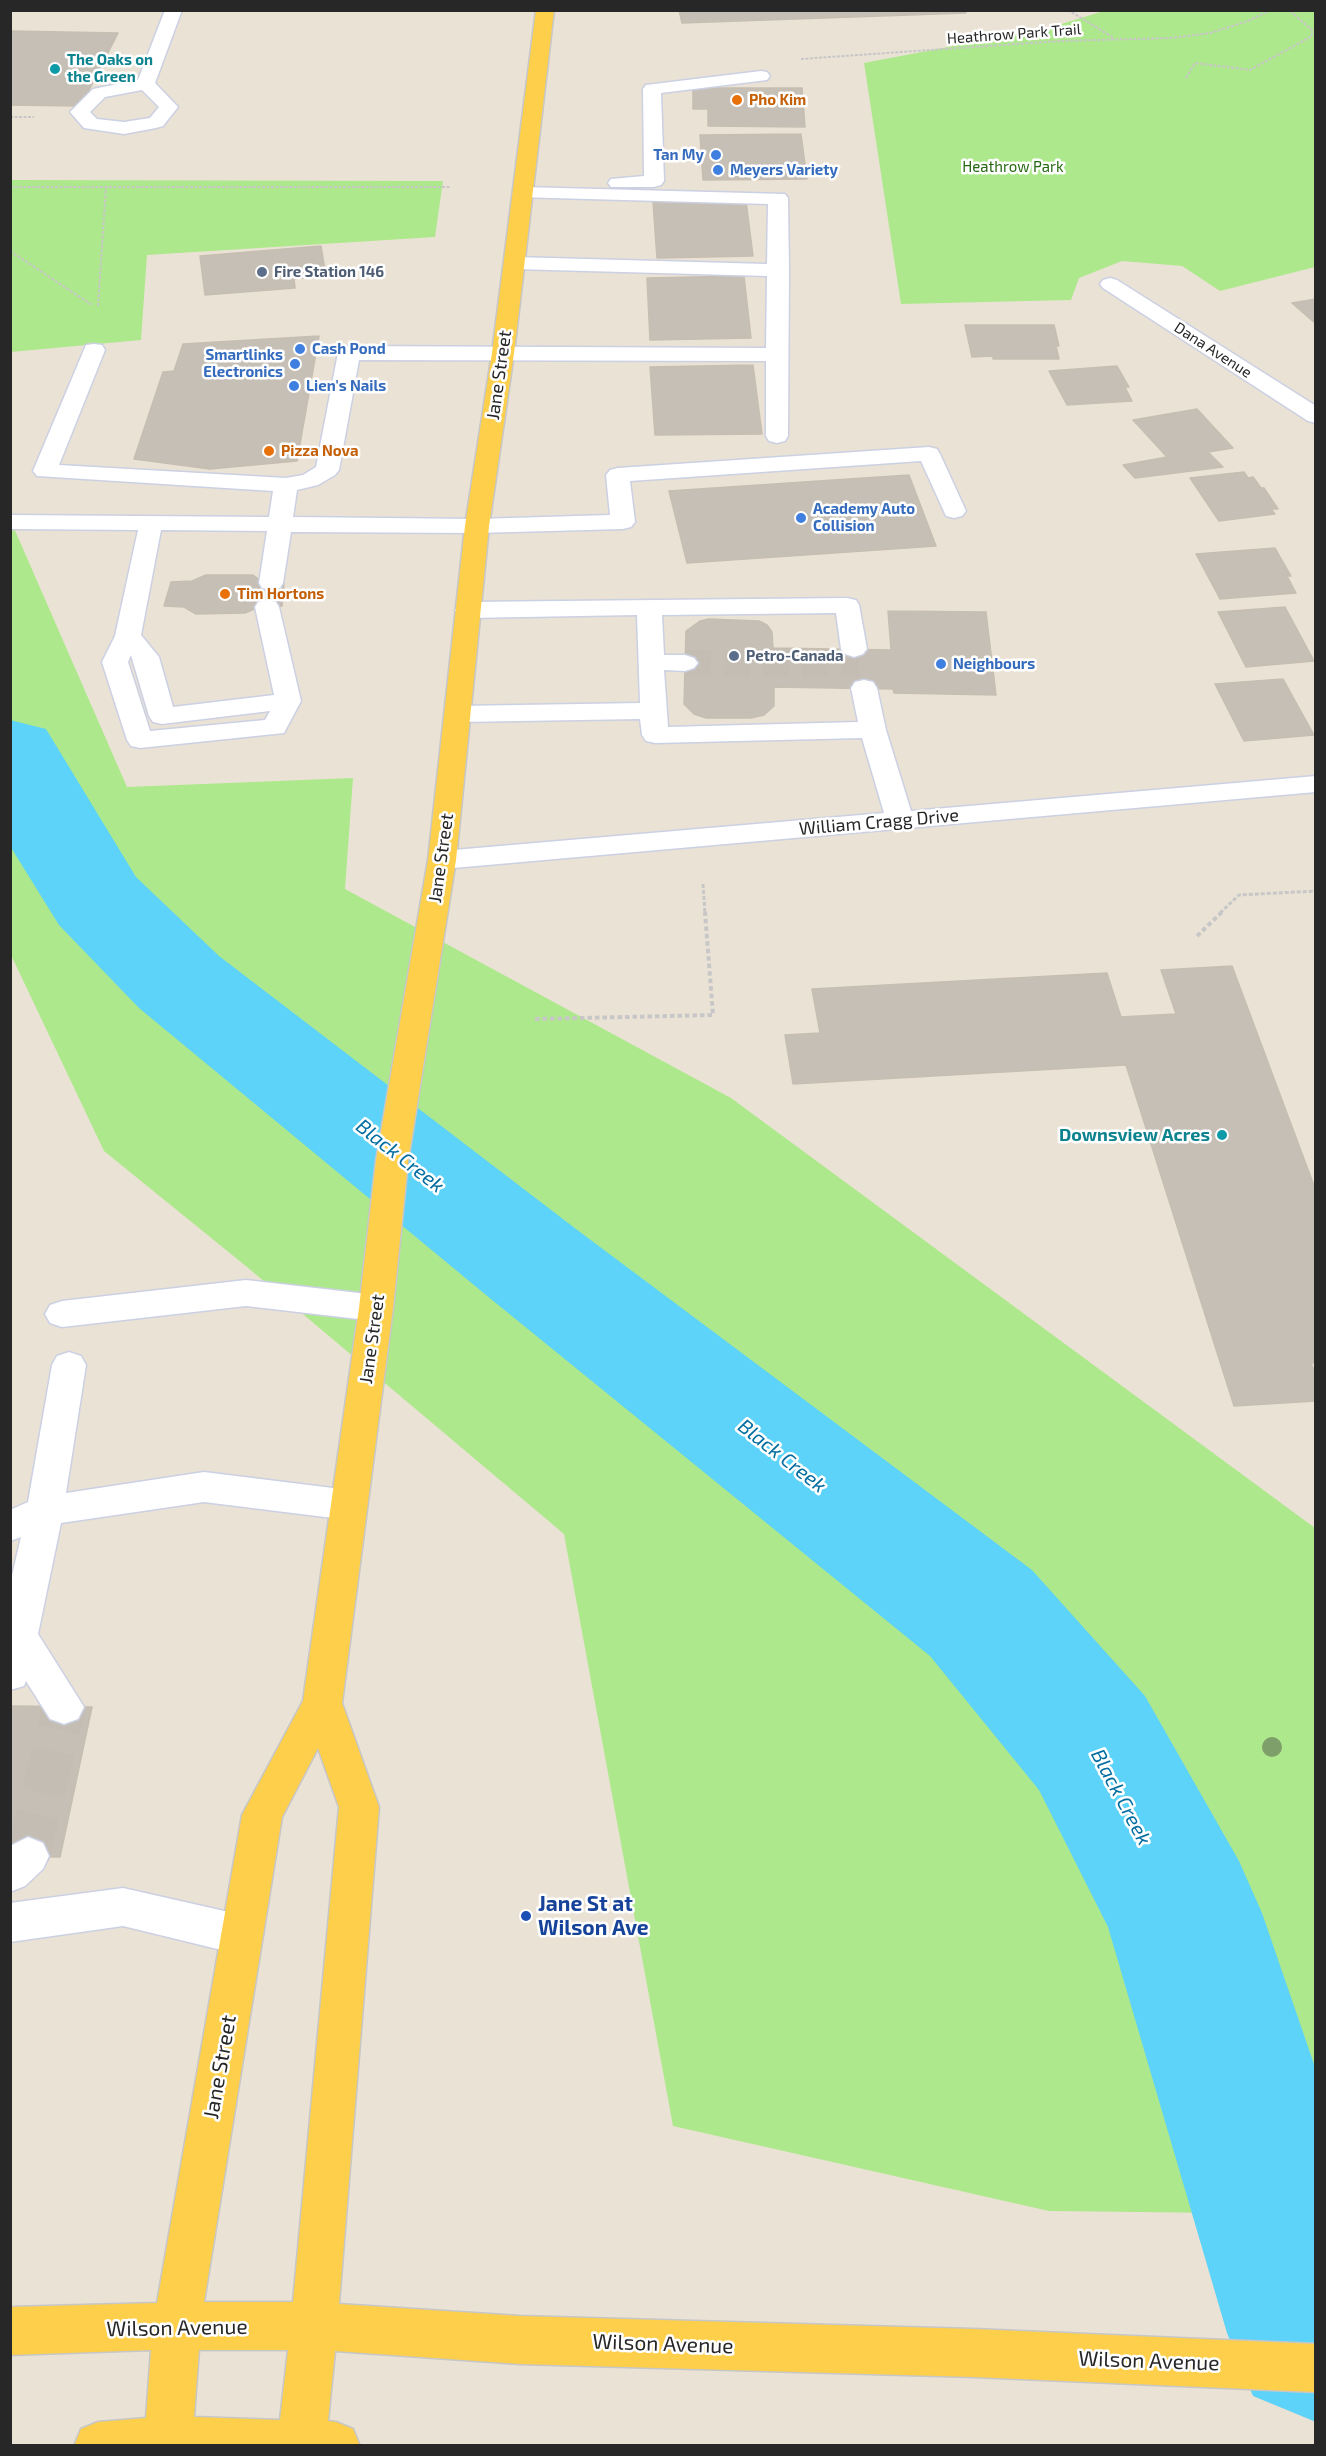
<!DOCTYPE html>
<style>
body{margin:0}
#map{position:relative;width:1326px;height:2456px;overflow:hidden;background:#ebe2d6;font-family:"Exo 2",sans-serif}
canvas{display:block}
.frame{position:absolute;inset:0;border:12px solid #272727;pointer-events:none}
</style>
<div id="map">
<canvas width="1326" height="2456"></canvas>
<div class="frame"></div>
</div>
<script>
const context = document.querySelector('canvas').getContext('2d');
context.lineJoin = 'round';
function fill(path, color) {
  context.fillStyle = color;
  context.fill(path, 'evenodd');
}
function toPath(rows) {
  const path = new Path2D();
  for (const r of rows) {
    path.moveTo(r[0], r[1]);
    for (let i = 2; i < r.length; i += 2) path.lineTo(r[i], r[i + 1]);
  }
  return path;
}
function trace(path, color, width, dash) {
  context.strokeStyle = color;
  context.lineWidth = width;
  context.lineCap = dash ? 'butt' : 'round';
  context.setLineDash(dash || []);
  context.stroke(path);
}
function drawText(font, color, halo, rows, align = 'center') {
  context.font = font + ' "Exo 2",sans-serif';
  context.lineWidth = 5;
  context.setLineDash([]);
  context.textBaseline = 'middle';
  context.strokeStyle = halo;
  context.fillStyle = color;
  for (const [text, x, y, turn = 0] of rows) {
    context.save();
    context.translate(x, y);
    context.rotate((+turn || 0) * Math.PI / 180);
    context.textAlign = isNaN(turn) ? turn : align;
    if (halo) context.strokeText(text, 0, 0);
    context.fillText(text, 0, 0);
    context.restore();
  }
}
const green = toPath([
 [1104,11,1315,11,1315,267,1220,291,1182,266,1122,261,1079,278,1071,300,901,304,864,63,1048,28],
 [11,180,443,181,435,237,147,255,141,340,11,352],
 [10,519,127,787,353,778,345,889,731,1098,1315,1528,1315,2214,1049,2211,673,2126,564,1534,247,1267,104,1151,11,955]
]);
const river = toPath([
 [10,720,46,729,136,877,219,956,576,1229,1032,1570,1145,1696,1239,1861,1262,1913,1316,2070,1316,2422,1253,2396,1227,2333,1108,1927,1039,1790,930,1656,486,1295,139,1008,59,925,10,846,10,720]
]);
const building = toPath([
 [679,10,965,10,966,13,682,23,679,10],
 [10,31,118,33,81,106,10,105,10,31],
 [693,88,802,88,805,127,708,126,708,109,693,109,693,88],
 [801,134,807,179,703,180,700,135,801,134],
 [746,201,753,256,657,258,653,202,746,201],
 [321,246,326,276,294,279,295,288,205,295,200,256,321,246],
 [744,276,751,338,650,340,647,278,744,276],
 [1316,299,1316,324,1292,303,1316,299],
 [965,325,1054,325,1059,346,1056,346,1059,359,993,359,993,356,972,357,965,325],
 [319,336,297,461,210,469,134,459,163,372,174,371,183,344,319,336],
 [753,365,762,434,655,435,650,367,753,365],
 [1117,366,1129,387,1125,387,1132,401,1067,405,1049,371,1117,366],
 [1197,409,1233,448,1208,452,1223,467,1135,478,1123,465,1167,457,1133,420,1197,409],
 [1244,472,1248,478,1253,477,1261,488,1264,488,1278,509,1271,509,1275,514,1219,521,1190,478,1244,472],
 [909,475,936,546,687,563,669,491,909,475],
 [1275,548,1291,576,1287,576,1296,593,1220,599,1196,554,1275,548],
 [206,575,253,575,264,583,284,583,282,606,259,607,245,613,196,614,184,607,164,606,171,582,192,581,206,575],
 [1285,607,1314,661,1246,667,1218,612,1285,607],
 [888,611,986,612,996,695,894,693,893,689,774,687,774,706,764,715,751,718,706,718,694,714,684,704,686,631,700,621,709,619,759,621,767,625,772,632,773,648,891,650,888,611],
 [1283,679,1314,735,1244,741,1215,684,1283,679],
 [1232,966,1316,1191,1316,1363,1311,1363,1316,1375,1316,1401,1234,1406,1126,1065,793,1084,785,1035,820,1033,812,989,1107,973,1121,1017,1176,1014,1161,970,1232,966],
 [10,1706,92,1707,60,1857,10,1856,10,1706]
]);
const minorTunnelFar1 = toPath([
 [267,607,271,583],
 [685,663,859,664]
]);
const minorTunnel = toPath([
 [28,1856,64,1707]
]);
const pathFar2 = toPath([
 [1068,10,1114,38],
 [801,59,1059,41,1171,38,1210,33,1248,21,1271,10],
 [1186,78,1195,63,1250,70,1312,36,1312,30,1289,10],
 [10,117,34,117],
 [10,187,451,187],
 [10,251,92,305],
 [98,306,106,187]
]);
const pathFar1 = toPath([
 [703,884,705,913],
 [1220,913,1239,895,1316,891]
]);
const path = toPath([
 [1197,936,1222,912],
 [535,1019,713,1015,705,912]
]);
const minor = toPath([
 [165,10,182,10,155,83,178,107,163,126,156,128,124,134,84,128,70,112,93,89,138,80,165,10],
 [142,90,159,107,150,118,124,122,97,119,90,112,105,97,142,90],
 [761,71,767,72,770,76,767,80,661,93,664,181,661,185,654,187,611,187,608,183,611,179,644,176,643,89,646,85,761,71],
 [523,187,785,194,788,198,789,270,788,436,785,441,777,443,769,441,766,436,766,361,359,360,339,470,335,475,318,485,297,490,293,517,477,519,610,515,606,475,610,470,618,468,929,447,937,449,940,454,966,511,962,516,954,518,946,516,921,461,630,481,635,522,631,527,623,529,477,533,291,532,283,583,280,588,271,590,262,588,259,583,267,531,161,530,141,635,159,657,173,707,274,695,255,607,258,602,267,600,276,602,279,607,301,701,284,733,140,748,131,746,127,740,102,662,115,636,138,530,10,529,10,515,269,517,273,491,37,476,33,471,86,345,94,344,102,345,105,350,59,465,286,478,303,475,316,467,338,353,341,348,349,346,766,348,767,276,514,269,507,267,504,263,507,259,514,257,767,264,768,204,516,197,513,193,516,189,523,187],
 [131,655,149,716,153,722,162,724,270,711,265,720,150,731,128,662,131,655],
 [1110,278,1117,280,1316,406,1316,423,1308,421,1103,288,1100,284,1103,280,1110,278],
 [847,598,856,600,859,605,867,649,863,654,854,657,845,654,841,649,836,613,662,615,664,655,685,655,694,658,698,663,694,668,685,671,664,670,668,727,858,722,851,688,855,682,864,680,873,682,877,688,886,730,911,811,1316,776,1316,792,442,869,432,866,428,860,432,854,442,851,884,813,862,738,655,743,646,741,642,735,640,719,459,722,450,720,446,714,450,708,459,706,640,703,637,615,468,618,459,615,455,610,459,605,468,602,847,598],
 [246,1280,376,1295,388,1299,393,1308,388,1317,376,1321,246,1306,62,1327,50,1323,45,1314,50,1305,62,1301,246,1280],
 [69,1352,81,1356,86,1365,66,1493,204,1472,349,1490,362,1495,367,1505,362,1515,349,1520,204,1502,61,1523,38,1634,84,1707,78,1719,64,1724,50,1719,26,1681,24,1686,10,1690,10,1584,21,1537,10,1541,10,1510,28,1502,52,1365,57,1356,69,1352],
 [28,1837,43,1843,49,1856,43,1869,25,1886,10,1892,10,1846,28,1837],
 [123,1888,242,1915,257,1921,263,1935,257,1949,242,1955,123,1926,10,1942,10,1903,123,1888]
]);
const major = toPath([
 [536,10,554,10,514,353,489,526,456,860,408,1161,393,1308,342,1703,379,1807,339,2304,520,2316,974,2329,1316,2344,1316,2392,974,2377,520,2364,335,2351,328,2421,336,2422,353,2429,360,2446,74,2446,81,2429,98,2422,146,2418,151,2350,10,2355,10,2307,157,2303,242,1815,303,1701,359,1308,376,1161,428,860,465,526,492,353,536,10],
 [318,1748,339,1807,293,2302,204,2302,282,1817,318,1748],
 [199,2350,288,2350,280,2420,194,2417,199,2350]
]);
const trees = [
 [1272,1747]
];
const markers = [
 [55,69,6,"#0f9aa8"],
 [737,100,6,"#e8710a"],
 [716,155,6,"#3f7fe0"],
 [718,170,6,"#3f7fe0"],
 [262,272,6,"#5c6f8a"],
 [300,349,6,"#3f7fe0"],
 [295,364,6,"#3f7fe0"],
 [294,386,6,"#3f7fe0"],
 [269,451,6,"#e8710a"],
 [801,518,6,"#3f7fe0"],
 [225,594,6,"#e8710a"],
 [734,656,6,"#5c6f8a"],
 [941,664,6,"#3f7fe0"],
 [1222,1135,6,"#0f9aa8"],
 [526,1916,6,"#1a4fb4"]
];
const farStreetnames = [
 ["Heathrow Park Trail",1014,34,-4],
 ["Dana Avenue",1213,350,33]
];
const farCulturenames = [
 ["The Oaks on",67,60],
 ["the Green",67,77]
];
const farFoodnames = [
 ["Pho Kim",749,100],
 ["Pizza Nova",281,451],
 ["Tim Hortons",237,594]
];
const farShopnames = [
 ["Tan My",704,155,"right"],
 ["Meyers Variety",730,170],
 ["Cash Pond",312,349],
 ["Smartlinks",283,355,"right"],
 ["Electronics",283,372,"right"],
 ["Lien's Nails",306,386],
 ["Academy Auto",813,509],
 ["Collision",813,526],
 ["Neighbours",953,664]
];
const farParknames = [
 ["Heathrow Park",1013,167]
];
const farServicenames = [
 ["Fire Station 146",274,272],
 ["Petro-Canada",746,656]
];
const streetNames = [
 ["Jane Street",499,375,-82],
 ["William Cragg Drive",879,822,-5],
 ["Jane Street",441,858,-82],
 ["Jane Street",372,1339,-82]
];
const cultureNames = [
 ["Downsview Acres",1210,1135]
];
const waterNames = [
 ["Black Creek",400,1156,38],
 ["Black Creek",782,1456,38],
 ["Black Creek",1121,1797,62]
];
const nearTransitnames = [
 ["Jane St at",538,1904],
 ["Wilson Ave",538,1928]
];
const nearStreetnames = [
 ["Jane Street",220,2067,-80],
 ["Wilson Avenue",177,2328,-1],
 ["Wilson Avenue",663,2344,2],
 ["Wilson Avenue",1149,2361,2]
];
fill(green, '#aee88c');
fill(river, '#5dd3f9');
fill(building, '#c6bfb6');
trace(building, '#c6beb0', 1.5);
trace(minorTunnelFar1, '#c4bdb3', 26, [26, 13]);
trace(minorTunnel, '#c4bdb3', 43, [43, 22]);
trace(minor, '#cbd0e2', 3);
trace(major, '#c7c7c7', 3);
trace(pathFar2, '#c7c7c7', 2, [3, 1.5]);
trace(pathFar1, '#c7c7c7', 3, [4, 2]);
trace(path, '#c7c7c7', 4, [4.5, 3]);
fill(minor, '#fff');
fill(major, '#fdcf4a');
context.fillStyle = '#7f9f6a';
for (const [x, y] of trees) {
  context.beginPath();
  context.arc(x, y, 10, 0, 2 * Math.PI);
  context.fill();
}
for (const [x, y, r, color] of markers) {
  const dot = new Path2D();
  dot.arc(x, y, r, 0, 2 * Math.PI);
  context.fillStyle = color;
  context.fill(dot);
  trace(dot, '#fff', 2);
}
drawText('15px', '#272727', '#fff', farStreetnames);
drawText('bold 15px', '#0d838f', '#fff', farCulturenames, 'left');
drawText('bold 15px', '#c56008', '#fff', farFoodnames, 'left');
drawText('bold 15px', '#366cbe', '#fff', farShopnames, 'left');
drawText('15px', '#266812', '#fff', farParknames);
drawText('bold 15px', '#4e5e75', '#fff', farServicenames, 'left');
drawText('18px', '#272727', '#fff', streetNames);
drawText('bold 18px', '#0d838f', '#fff', cultureNames, 'right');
drawText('italic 20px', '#016da0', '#fff', waterNames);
drawText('bold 21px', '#164399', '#fff', nearTransitnames, 'left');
drawText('21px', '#272727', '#fff', nearStreetnames);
</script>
